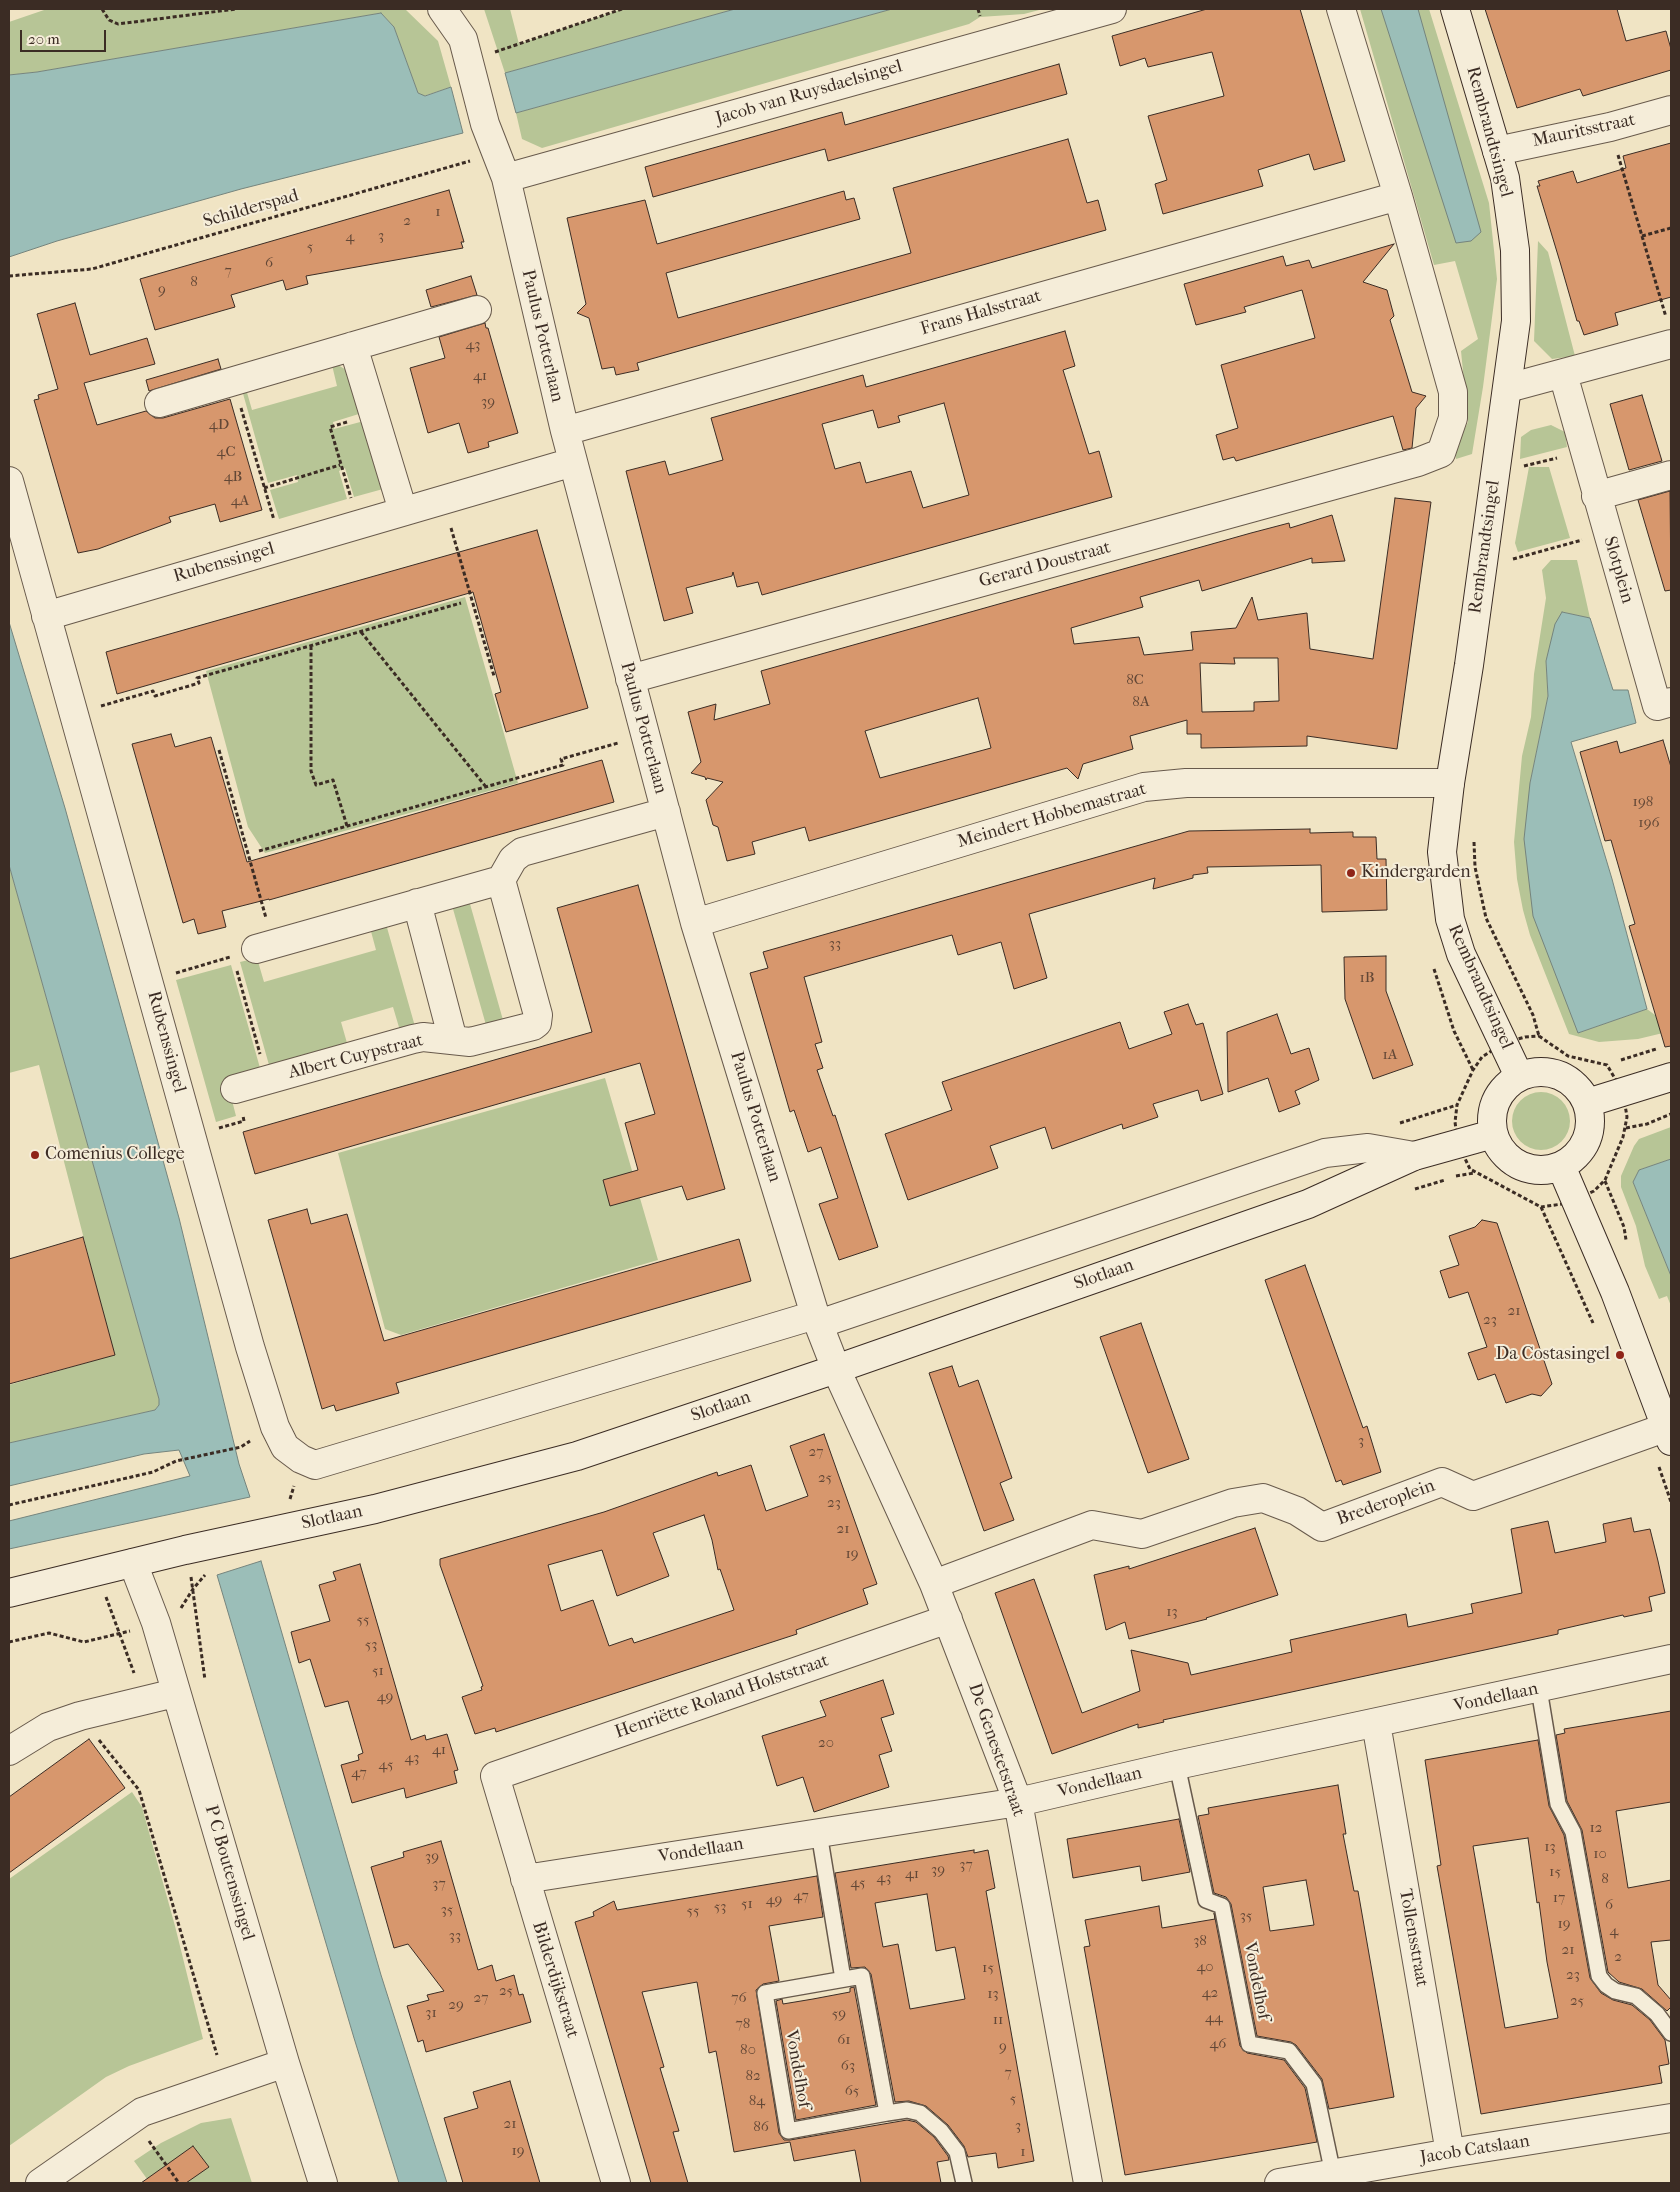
<!DOCTYPE html>
<meta charset="utf-8">
<style>
body{margin:0}
#map{position:relative;width:1680px;height:2192px;overflow:hidden;background:#f0e4c4;font-family:"IM FELL French Canon",serif}
canvas{display:block}
.frame{position:absolute;inset:0;border:10px solid #3b2c24;pointer-events:none}
.scale{position:absolute;left:20px;top:30px;width:86px;height:22px;box-sizing:border-box;border:2px solid #3b2c24;border-top:0;padding-left:6px;font-size:15px;line-height:18px;white-space:nowrap;color:#3b2c24;-webkit-text-stroke:4px #f5edd9;paint-order:stroke}
</style>
<div id="map">
<canvas width="1680" height="2192"></canvas>
<div class="frame"></div>
<div class="scale">20 m</div>
</div>
<script>
const context = document.querySelector('canvas').getContext('2d');
context.lineJoin = 'round';
function fill(path, color) {
  context.fillStyle = color;
  context.fill(path, 'evenodd');
}
function toPath(rows) {
  const path = new Path2D();
  for (const r of rows) {
    if (r.length === 3) {
      path.moveTo(r[0] + r[2], r[1]);
      path.arc(r[0], r[1], r[2], 0, 2 * Math.PI);
      continue;
    }
    path.moveTo(r[0], r[1]);
    for (let i = 2; i < r.length; i += 2) path.lineTo(r[i], r[i + 1]);
  }
  return path;
}
function trace(path, color, width, dash) {
  context.strokeStyle = color;
  context.lineWidth = width;
  context.lineCap = dash ? 'butt' : 'round';
  context.setLineDash(dash || []);
  context.stroke(path);
}
function drawText(font, color, halo, rows, align = 'center') {
  context.font = font + ' "IM FELL French Canon",serif';
  context.lineWidth = 4;
  context.setLineDash([]);
  context.textBaseline = 'middle';
  context.strokeStyle = halo;
  context.fillStyle = color;
  for (const [text, x, y, turn = 0] of rows) {
    context.save();
    context.translate(x, y);
    context.rotate((+turn || 0) * Math.PI / 180);
    context.textAlign = isNaN(turn) ? turn : align;
    if (halo) context.strokeText(text, 0, 0);
    context.fillText(text, 0, 0);
    context.restore();
  }
}
const green = toPath([
 [47,9,405,9,438,41,451,87,424,96,418,93,394,27,381,13,37,72,9,75,9,22],
 [484,9,510,9,519,44,622,9,735,9,505,73],
 [892,9,1043,9,1024,14,980,17,969,24,542,148,522,139,516,113],
 [1360,9,1429,9,1489,203,1497,279,1483,387,1472,454,1456,459,1454,450,1468,422,1461,351,1478,339,1455,261,1434,265],
 [1538,241,1548,252,1575,356,1552,359,1534,341],
 [332,365,338,365,348,371,362,413,333,422,334,429,364,421,383,489,354,497,345,468,339,471,347,499,279,519,270,490,298,482,297,475,268,483,242,390,246,389,252,410,337,386],
 [1551,425,1565,432,1567,447,1520,459,1521,437,1531,430],
 [1529,467,1549,467,1570,538,1518,552,1515,543],
 [1551,560,1577,560,1590,618,1562,612,1546,661,1548,696,1530,783,1578,1033,1647,1009,1655,1015,1663,1033,1638,1039,1599,1042,1569,1034,1530,935,1523,910,1517,879,1514,842,1522,756,1531,717,1534,674,1546,598,1542,570],
 [465,597,518,783,265,853,248,827,206,671],
 [9,865,159,1399,159,1405,155,1410,9,1443,9,1385,114,1355,39,1065,9,1073],
 [490,893,491,898,470,904,503,1020,486,1025,453,909,432,914,431,910],
 [369,924,386,924,416,1030,401,1034,393,1007,341,1022,347,1043,269,1065,240,962,257,958,264,982,376,950],
 [231,965,260,1068,226,1077,236,1116,216,1122,176,980],
 [605,1078,658,1260,401,1335,385,1329,338,1153],
 [1541,1121,29],
 [1671,1127,1671,1159,1639,1170,1633,1182,1671,1276,1671,1306,1667,1296,1659,1299,1645,1266,1636,1226,1621,1187,1621,1176,1634,1146,1639,1139],
 [132,1792,142,1807,175,1926,203,2039,129,2066,106,2077,9,2146,9,1879],
 [231,2118,252,2183,150,2183,134,2161,161,2143,201,2123]
]);
const water = toPath([
 [735,9,892,9,516,113,505,73,735,9],
 [1381,9,1418,9,1481,232,1471,241,1456,243,1381,9],
 [381,13,394,27,418,93,425,96,451,87,463,133,241,189,57,241,9,257,9,75,37,72,381,13],
 [1562,612,1590,618,1613,690,1628,690,1636,723,1571,742,1612,879,1647,1009,1578,1033,1533,916,1524,839,1530,783,1548,696,1546,661,1555,624,1562,612],
 [9,622,65,808,179,1218,239,1464,250,1497,9,1549,9,1521,190,1476,179,1450,144,1454,9,1486,9,1443,155,1410,159,1405,159,1399,9,865,9,622],
 [1671,1159,1671,1276,1633,1182,1639,1170,1671,1159],
 [261,1561,381,1975,447,2183,399,2183,354,2038,217,1575,261,1561]
]);
const building = toPath([
 [1207,9,1300,9,1345,161,1314,170,1309,154,1258,170,1263,186,1163,214,1155,184,1167,180,1148,116,1224,96,1212,52,1148,67,1145,58,1120,66,1112,36,1207,9],
 [1485,9,1617,9,1626,41,1666,31,1671,49,1671,70,1583,96,1580,89,1517,108,1485,9],
 [1059,64,1067,94,828,161,825,149,653,197,645,167,842,112,845,125,1059,64],
 [1068,139,1087,203,1098,200,1106,230,637,363,639,370,616,375,614,367,602,369,589,318,577,313,586,304,567,218,645,200,657,244,844,191,846,200,854,198,860,219,666,273,678,318,911,253,893,188,1068,139],
 [1671,143,1671,297,1615,313,1618,325,1584,335,1579,321,1577,321,1560,262,1537,186,1540,186,1538,181,1573,171,1577,183,1626,168,1623,156,1671,143],
 [449,190,464,242,461,242,463,248,306,276,308,284,286,290,283,280,231,295,235,307,155,330,140,279,449,190],
 [1394,244,1363,282,1387,290,1394,316,1390,320,1412,392,1426,396,1416,408,1412,448,1403,450,1393,416,1236,461,1234,457,1223,460,1216,435,1238,428,1221,365,1315,338,1302,290,1244,307,1246,312,1196,325,1184,284,1283,256,1286,266,1309,260,1312,268,1394,244],
 [471,276,477,295,431,307,426,290,471,276],
 [75,303,90,355,147,338,155,364,84,383,97,425,146,411,155,418,163,418,230,399,262,510,220,522,215,504,169,517,171,522,98,549,78,553,34,400,39,399,38,395,58,389,37,314,75,303],
 [485,323,486,328,488,328,518,433,488,442,489,447,468,453,459,423,428,433,410,368,445,358,439,337,485,323],
 [1065,331,1075,366,1063,370,1089,454,1099,451,1112,497,762,595,758,582,737,587,733,572,732,576,686,588,693,613,664,621,626,471,665,461,669,475,723,460,711,418,863,375,866,387,1065,331],
 [944,403,969,495,923,508,911,471,866,483,860,462,835,469,822,424,873,410,878,428,900,422,898,416,944,403],
 [218,359,221,369,149,391,146,380,218,359],
 [1642,395,1662,461,1629,470,1610,404,1642,395],
 [1670,491,1671,590,1665,591,1638,500,1670,491],
 [1395,498,1431,502,1397,749,1307,736,1307,746,1201,748,1201,734,1187,734,1187,720,1130,736,1133,749,1083,764,1078,779,1067,768,809,841,805,827,752,842,755,854,727,861,718,827,713,825,706,800,723,782,707,778,706,780,705,777,691,773,701,762,688,712,716,704,714,720,770,704,761,671,1251,533,1289,523,1290,528,1332,515,1345,561,1312,563,1312,558,1202,591,1199,580,1140,597,1143,607,1071,628,1074,644,1139,637,1144,655,1193,650,1191,632,1236,628,1252,597,1258,620,1307,613,1310,649,1373,659,1395,498],
 [1234,658,1278,658,1279,701,1254,702,1254,711,1202,712,1200,663,1235,664,1234,658],
 [978,698,991,748,880,778,865,731,978,698],
 [537,530,588,708,506,732,495,694,501,692,473,592,117,694,106,652,537,530],
 [171,734,175,747,211,737,247,862,602,760,614,802,269,900,269,899,222,911,226,927,198,934,194,919,183,923,132,744,171,734],
 [1663,740,1671,767,1671,1046,1665,1047,1629,926,1635,924,1611,840,1605,841,1580,752,1617,741,1620,753,1663,740],
 [1310,829,1310,833,1353,832,1353,837,1376,837,1377,859,1386,859,1387,910,1322,912,1321,865,1207,867,1208,873,1193,875,1193,878,1153,889,1155,878,1029,914,1047,978,1014,989,1001,942,958,955,952,935,804,977,822,1042,815,1044,823,1068,817,1070,833,1116,835,1115,878,1247,839,1260,819,1204,838,1198,821,1147,808,1152,794,1110,790,1112,750,973,768,968,763,952,1189,831,1310,829],
 [638,885,725,1189,687,1200,682,1186,610,1206,603,1180,638,1170,625,1123,655,1114,640,1063,255,1174,243,1132,592,1032,557,908,638,885],
 [1386,956,1386,991,1413,1065,1373,1079,1345,999,1344,957,1386,956],
 [1188,1004,1196,1025,1203,1023,1223,1094,1201,1101,1198,1090,1153,1104,1158,1117,1123,1129,1122,1124,1052,1149,1045,1127,990,1146,998,1168,908,1200,885,1134,952,1110,942,1082,1120,1022,1129,1049,1172,1034,1164,1012,1188,1004],
 [1277,1014,1291,1054,1309,1048,1319,1080,1295,1091,1300,1104,1279,1112,1268,1078,1228,1092,1227,1032,1277,1014],
 [307,1209,311,1224,347,1214,384,1341,739,1239,751,1281,396,1383,399,1393,336,1411,334,1405,322,1409,268,1220,307,1209],
 [1482,1220,1497,1223,1552,1384,1541,1396,1532,1394,1506,1403,1495,1374,1478,1380,1468,1353,1487,1347,1468,1292,1449,1298,1440,1271,1459,1265,1449,1236,1475,1227,1482,1220],
 [83,1237,115,1355,9,1384,9,1259,83,1237],
 [1305,1265,1363,1428,1367,1426,1381,1472,1343,1485,1341,1480,1336,1482,1265,1280,1305,1265],
 [1141,1323,1189,1459,1148,1473,1100,1337,1141,1323],
 [952,1366,959,1387,978,1380,1012,1478,1000,1483,1014,1520,984,1531,929,1373,952,1366],
 [824,1434,877,1584,863,1589,868,1604,796,1630,797,1634,496,1732,495,1728,475,1734,462,1697,482,1690,481,1687,483,1686,440,1565,440,1559,604,1512,717,1472,718,1476,751,1465,766,1511,808,1496,790,1446,824,1434],
 [704,1515,712,1540,718,1570,720,1569,734,1610,634,1643,632,1638,609,1646,593,1600,561,1611,548,1565,602,1550,617,1596,669,1576,653,1533,704,1515],
 [1631,1518,1634,1532,1650,1529,1658,1561,1665,1593,1649,1597,1652,1611,1624,1617,1623,1615,1558,1630,1558,1634,1163,1720,1164,1722,1138,1728,1138,1724,1052,1754,995,1593,1034,1579,1082,1713,1140,1691,1131,1650,1188,1663,1191,1675,1292,1652,1290,1640,1366,1623,1406,1614,1408,1627,1473,1613,1471,1604,1522,1593,1511,1529,1548,1521,1555,1553,1606,1542,1603,1524,1631,1518],
 [1255,1528,1278,1595,1206,1618,1207,1619,1129,1639,1125,1622,1106,1630,1094,1575,1129,1566,1129,1569,1255,1528],
 [360,1564,411,1740,425,1735,426,1740,447,1734,458,1770,454,1771,457,1783,406,1798,404,1788,352,1803,341,1765,359,1760,358,1755,363,1753,348,1701,325,1707,310,1659,299,1663,291,1632,330,1621,319,1585,336,1580,333,1572,360,1564],
 [883,1680,894,1714,881,1718,892,1751,879,1755,889,1787,814,1812,803,1777,777,1786,762,1736,826,1716,820,1701,883,1680],
 [1671,1711,1671,1802,1616,1811,1628,1888,1671,1880,1671,1940,1651,1942,1658,1985,1671,2000,1671,2007,1667,2011,1642,1989,1619,1982,1608,1972,1582,1830,1567,1801,1556,1735,1565,1733,1564,1729,1671,1711],
 [89,1739,125,1788,9,1873,9,1797,89,1739],
 [1538,1740,1549,1806,1564,1835,1590,1978,1601,1993,1613,2000,1632,2005,1650,2020,1665,2040,1669,2064,1659,2066,1662,2083,1481,2114,1437,1866,1441,1865,1425,1760,1538,1740],
 [1528,1838,1537,1903,1539,1902,1547,1962,1558,2018,1505,2028,1473,1846,1528,1838],
 [1338,1785,1346,1834,1343,1834,1354,1891,1358,1891,1394,2097,1329,2109,1322,2079,1296,2045,1291,2042,1257,2036,1231,1904,1226,1897,1214,1893,1198,1816,1209,1814,1208,1808,1338,1785],
 [1306,1880,1314,1925,1270,1931,1263,1887,1306,1880],
 [1179,1819,1190,1872,1142,1881,1140,1866,1073,1878,1067,1839,1179,1819],
 [441,1841,478,1970,492,1965,496,1981,514,1975,519,1995,523,1994,531,2022,426,2052,423,2040,418,2042,407,2006,429,2000,427,1995,444,1991,408,1944,394,1948,371,1867,404,1857,403,1852,441,1841],
 [974,1850,974,1853,988,1850,995,1888,986,1891,1034,2161,998,2168,996,2153,968,2157,964,2146,948,2125,926,2106,909,2101,895,2102,871,1974,865,1967,851,1968,835,1873,974,1850],
 [927,1894,936,1951,955,1947,965,1999,910,2009,898,1944,883,1947,875,1903,927,1894],
 [817,1876,823,1917,769,1926,779,1981,763,1984,756,1990,779,2133,784,2140,790,2140,907,2120,916,2122,934,2137,948,2156,949,2160,937,2162,941,2183,861,2183,855,2150,794,2161,790,2142,734,2152,716,2051,709,2053,697,1982,642,1992,664,2067,660,2068,679,2131,673,2132,688,2183,651,2183,575,1922,594,1916,593,1912,614,1901,617,1910,817,1876],
 [1159,1906,1162,1928,1215,1919,1214,1913,1240,2046,1247,2053,1284,2060,1305,2088,1317,2142,1125,2175,1084,1947,1090,1946,1085,1920,1159,1906],
 [854,1987,876,2105,796,2120,776,2001,782,1999,783,2004,813,1999,850,1992,850,1988,854,1987],
 [510,2081,540,2183,463,2183,444,2118,478,2108,473,2092,510,2081],
 [193,2146,209,2167,186,2183,141,2183,193,2146]
]);
const path = toPath([
 [102,9,109,20,118,24,236,9],
 [978,9,980,16],
 [495,52,622,9],
 [1618,155,1666,317],
 [1642,236,1671,228],
 [9,276,92,269,470,161],
 [241,408,274,520],
 [347,422,330,427,351,498],
 [1524,466,1557,458],
 [264,488,340,465],
 [451,528,494,676],
 [1513,559,1582,540],
 [361,632,486,787],
 [311,646,311,771,316,785,333,780,347,826],
 [101,706,153,691,155,696,199,683,197,678,461,603],
 [219,750,266,918],
 [1474,842,1475,867,1486,918,1533,1015,1539,1036],
 [259,851,563,765,561,759,618,743],
 [1434,969,1454,1031,1473,1070],
 [237,971,260,1054],
 [176,973,230,957],
 [1539,1036,1568,1056,1607,1065,1623,1092,1627,1117,1623,1137,1605,1180,1594,1191,1576,1199,1562,1204,1541,1207,1470,1169,1458,1144,1455,1122,1457,1105,1473,1070,1482,1057,1504,1043,1525,1037,1539,1036],
 [1621,1060,1656,1049],
 [1400,1123,1457,1105],
 [219,1128,244,1121,243,1116],
 [1626,1128,1647,1124,1671,1114],
 [1456,1176,1474,1173],
 [1605,1181,1624,1227,1626,1240],
 [1415,1189,1445,1180],
 [1541,1207,1593,1323],
 [1659,1467,1671,1502],
 [290,1499,294,1486],
 [9,1505,153,1472,176,1461,241,1447,250,1441],
 [191,1577,205,1680],
 [106,1597,134,1673],
 [181,1608,193,1589,205,1575],
 [9,1642,49,1633,84,1642,130,1631],
 [99,1740,139,1790,217,2055],
 [149,2141,179,2183]
]);
const lane = toPath([
 [1539,1689,1558,1804,1573,1832,1599,1976,1606,1985,1615,1991,1636,1996,1657,2014,1671,2033],
 [1177,1765,1206,1900,1222,1906,1249,2044,1289,2051,1314,2084,1333,2174],
 [819,1833,843,1979],
 [887,2113,862,1976,765,1993,788,2131,887,2113,907,2110,920,2113,941,2131,957,2152,964,2183]
]);
const street = toPath([
 [442,9,463,39,485,124,506,178,565,431,695,923,815,1315,836,1369,934,1584,1018,1802,1088,2183],
 [1497,151,1610,127,1671,110],
 [506,178,1112,9],
 [353,346,403,511],
 [1563,374,1657,706,1671,702],
 [1508,388,1671,344],
 [159,403,477,310],
 [565,431,1398,196],
 [9,481,250,1347,275,1427,285,1447,301,1459,315,1465,815,1315],
 [1596,496,1671,475],
 [46,616,573,462],
 [630,679,1418,462,1441,453,1453,418,1453,392,1398,196,1341,9],
 [417,903,453,1040],
 [695,923,1144,787,1186,783,1450,783],
 [256,949,501,880,513,859,522,852,666,812],
 [235,1089,413,1039,423,1037,470,1042,533,1026,537,1023,538,1015,501,880],
 [819,1324,1325,1153,1368,1148,1414,1156],
 [133,1563,156,1623,285,2063,323,2183],
 [934,1584,1092,1525,1142,1534,1233,1503,1263,1498,1297,1511,1322,1527,1442,1482,1473,1496,1667,1427],
 [1376,1723,1450,2153],
 [9,1751,48,1727,80,1716,175,1693],
 [525,1879,1018,1802,1177,1765,1671,1659],
 [40,2183,142,2112,285,2063],
 [616,2183,495,1776,948,1619],
 [1279,2183,1450,2153,1671,2118]
]);
const secondary = toPath([
 [1455,9,1505,178,1515,250,1516,321,1469,665,1450,783,1442,852,1450,919,1461,954,1519,1076],
 [1541,1121,49],
 [1587,1103,1671,1077],
 [1561,1166,1615,1292,1671,1441],
 [9,1593,185,1550,375,1509,577,1456,836,1369,1308,1204,1414,1156,1493,1134]
]);
const markers = [
 [1351,873,5,"#8f2418"],
 [35,1155,5,"#8f2418"],
 [1620,1355,5,"#8f2418"]
];
const numberNames = [
 ["1",438,212],
 ["2",407,221],
 ["3",381,236],
 ["4",350,237],
 ["5",310,247],
 ["6",269,263],
 ["7",228,271],
 ["8",194,282],
 ["9",162,290],
 ["43",473,345],
 ["41",480,376],
 ["39",488,402],
 ["4D",219,425],
 ["4C",226,452],
 ["4B",233,477],
 ["4A",240,501],
 ["8C",1135,680],
 ["8A",1141,702],
 ["198",1643,802],
 ["196",1649,823],
 ["33",835,944],
 ["1B",1367,978],
 ["1A",1390,1055],
 ["21",1514,1311],
 ["23",1490,1320],
 ["3",1361,1441],
 ["27",816,1452],
 ["25",825,1478],
 ["23",834,1503],
 ["21",843,1529],
 ["19",852,1554],
 ["13",1172,1612],
 ["55",363,1620],
 ["53",371,1645],
 ["51",378,1671],
 ["49",385,1697],
 ["20",826,1743],
 ["41",439,1750],
 ["43",412,1758],
 ["45",386,1765],
 ["47",359,1773],
 ["12",1596,1828],
 ["13",1550,1847],
 ["10",1600,1854],
 ["39",432,1857],
 ["37",966,1865],
 ["39",938,1870],
 ["15",1555,1872],
 ["41",912,1874],
 ["43",884,1878],
 ["8",1605,1879],
 ["45",858,1883],
 ["37",439,1884],
 ["47",801,1896],
 ["17",1559,1898],
 ["49",774,1900],
 ["51",747,1904],
 ["6",1609,1905],
 ["53",720,1907],
 ["35",447,1910],
 ["55",693,1911],
 ["35",1246,1916],
 ["19",1564,1924],
 ["4",1614,1931],
 ["33",455,1936],
 ["38",1200,1941],
 ["21",1568,1950],
 ["2",1618,1957],
 ["40",1205,1967],
 ["15",988,1968],
 ["23",1573,1975],
 ["25",506,1991],
 ["42",1210,1993],
 ["13",993,1994],
 ["27",481,1998],
 ["76",739,1998],
 ["25",1577,2001],
 ["29",456,2005],
 ["31",431,2013],
 ["59",839,2014],
 ["44",1214,2018],
 ["11",998,2020],
 ["78",743,2024],
 ["61",844,2040],
 ["46",1218,2044],
 ["9",1003,2047],
 ["80",748,2050],
 ["63",848,2066],
 ["7",1008,2073],
 ["82",753,2076],
 ["65",852,2091],
 ["5",1013,2099],
 ["84",757,2101],
 ["21",510,2124],
 ["3",1018,2126],
 ["86",761,2127],
 ["19",518,2151],
 ["1",1023,2152]
];
const streetNames = [
 ["Jacob van Ruysdaelsingel",809,93,-16],
 ["Mauritsstraat",1584,131,-12],
 ["Rembrandtsingel",1489,132,75],
 ["Schilderspad",251,209,-16],
 ["Frans Halsstraat",981,313,-16],
 ["Paulus Potterlaan",542,336,77],
 ["Rembrandtsingel",1485,547,-82],
 ["Rubenssingel",224,563,-16],
 ["Gerard Doustraat",1045,565,-15],
 ["Slotplein",1618,570,74],
 ["Paulus Potterlaan",643,728,75],
 ["Meindert Hobbemastraat",1052,816,-16],
 ["Rembrandtsingel",1480,987,66],
 ["Rubenssingel",166,1042,75],
 ["Albert Cuypstraat",356,1057,-14],
 ["Paulus Potterlaan",755,1117,73],
 ["Slotlaan",1104,1275,-19],
 ["Slotlaan",721,1407,-19],
 ["Brederoplein",1386,1503,-20],
 ["Slotlaan",332,1518,-12],
 ["Henriëtte Roland Holststraat",722,1697,-19],
 ["Vondellaan",1496,1698,-12],
 ["De Genestetstraat",996,1750,71],
 ["Vondellaan",1100,1783,-13],
 ["Vondellaan",701,1851,-9],
 ["P C Boutenssingel",229,1873,74],
 ["Tollensstraat",1413,1938,80],
 ["Bilderdijkstraat",555,1980,73],
 ["Vondelhof",1256,1981,79],
 ["Vondelhof",797,2069,80],
 ["Jacob Catslaan",1475,2150,-9]
];
const poiNames = [
 ["Kindergarden",1361,873],
 ["Comenius College",45,1155],
 ["Da Costasingel",1610,1355,"right"]
];
fill(green, '#b7c596');
fill(water, '#9bbeb8');
trace(water, '#75847d', 1);
fill(building, '#d7976d');
trace(building, '#3b2c24', 1);
trace(lane, '#685a4c', 18);
trace(street, '#685a4c', 30);
trace(secondary, '#3b2c24', 30);
trace(path, '#3b2c24', 3, [4, 2.5]);
trace(lane, '#f5edd9', 15);
trace(street, '#f5edd9', 28);
trace(secondary, '#f5edd9', 28);
for (const [x, y, r, color] of markers) {
  const dot = new Path2D();
  dot.arc(x, y, r, 0, 2 * Math.PI);
  context.fillStyle = color;
  context.fill(dot);
  trace(dot, '#f5edd9', 2);
}
drawText('15px', '#624736', null, numberNames);
drawText('18px', '#3b2c24', '#f5edd9', streetNames);
drawText('18px', '#3b2c24', '#f5edd9', poiNames, 'left');
</script>
